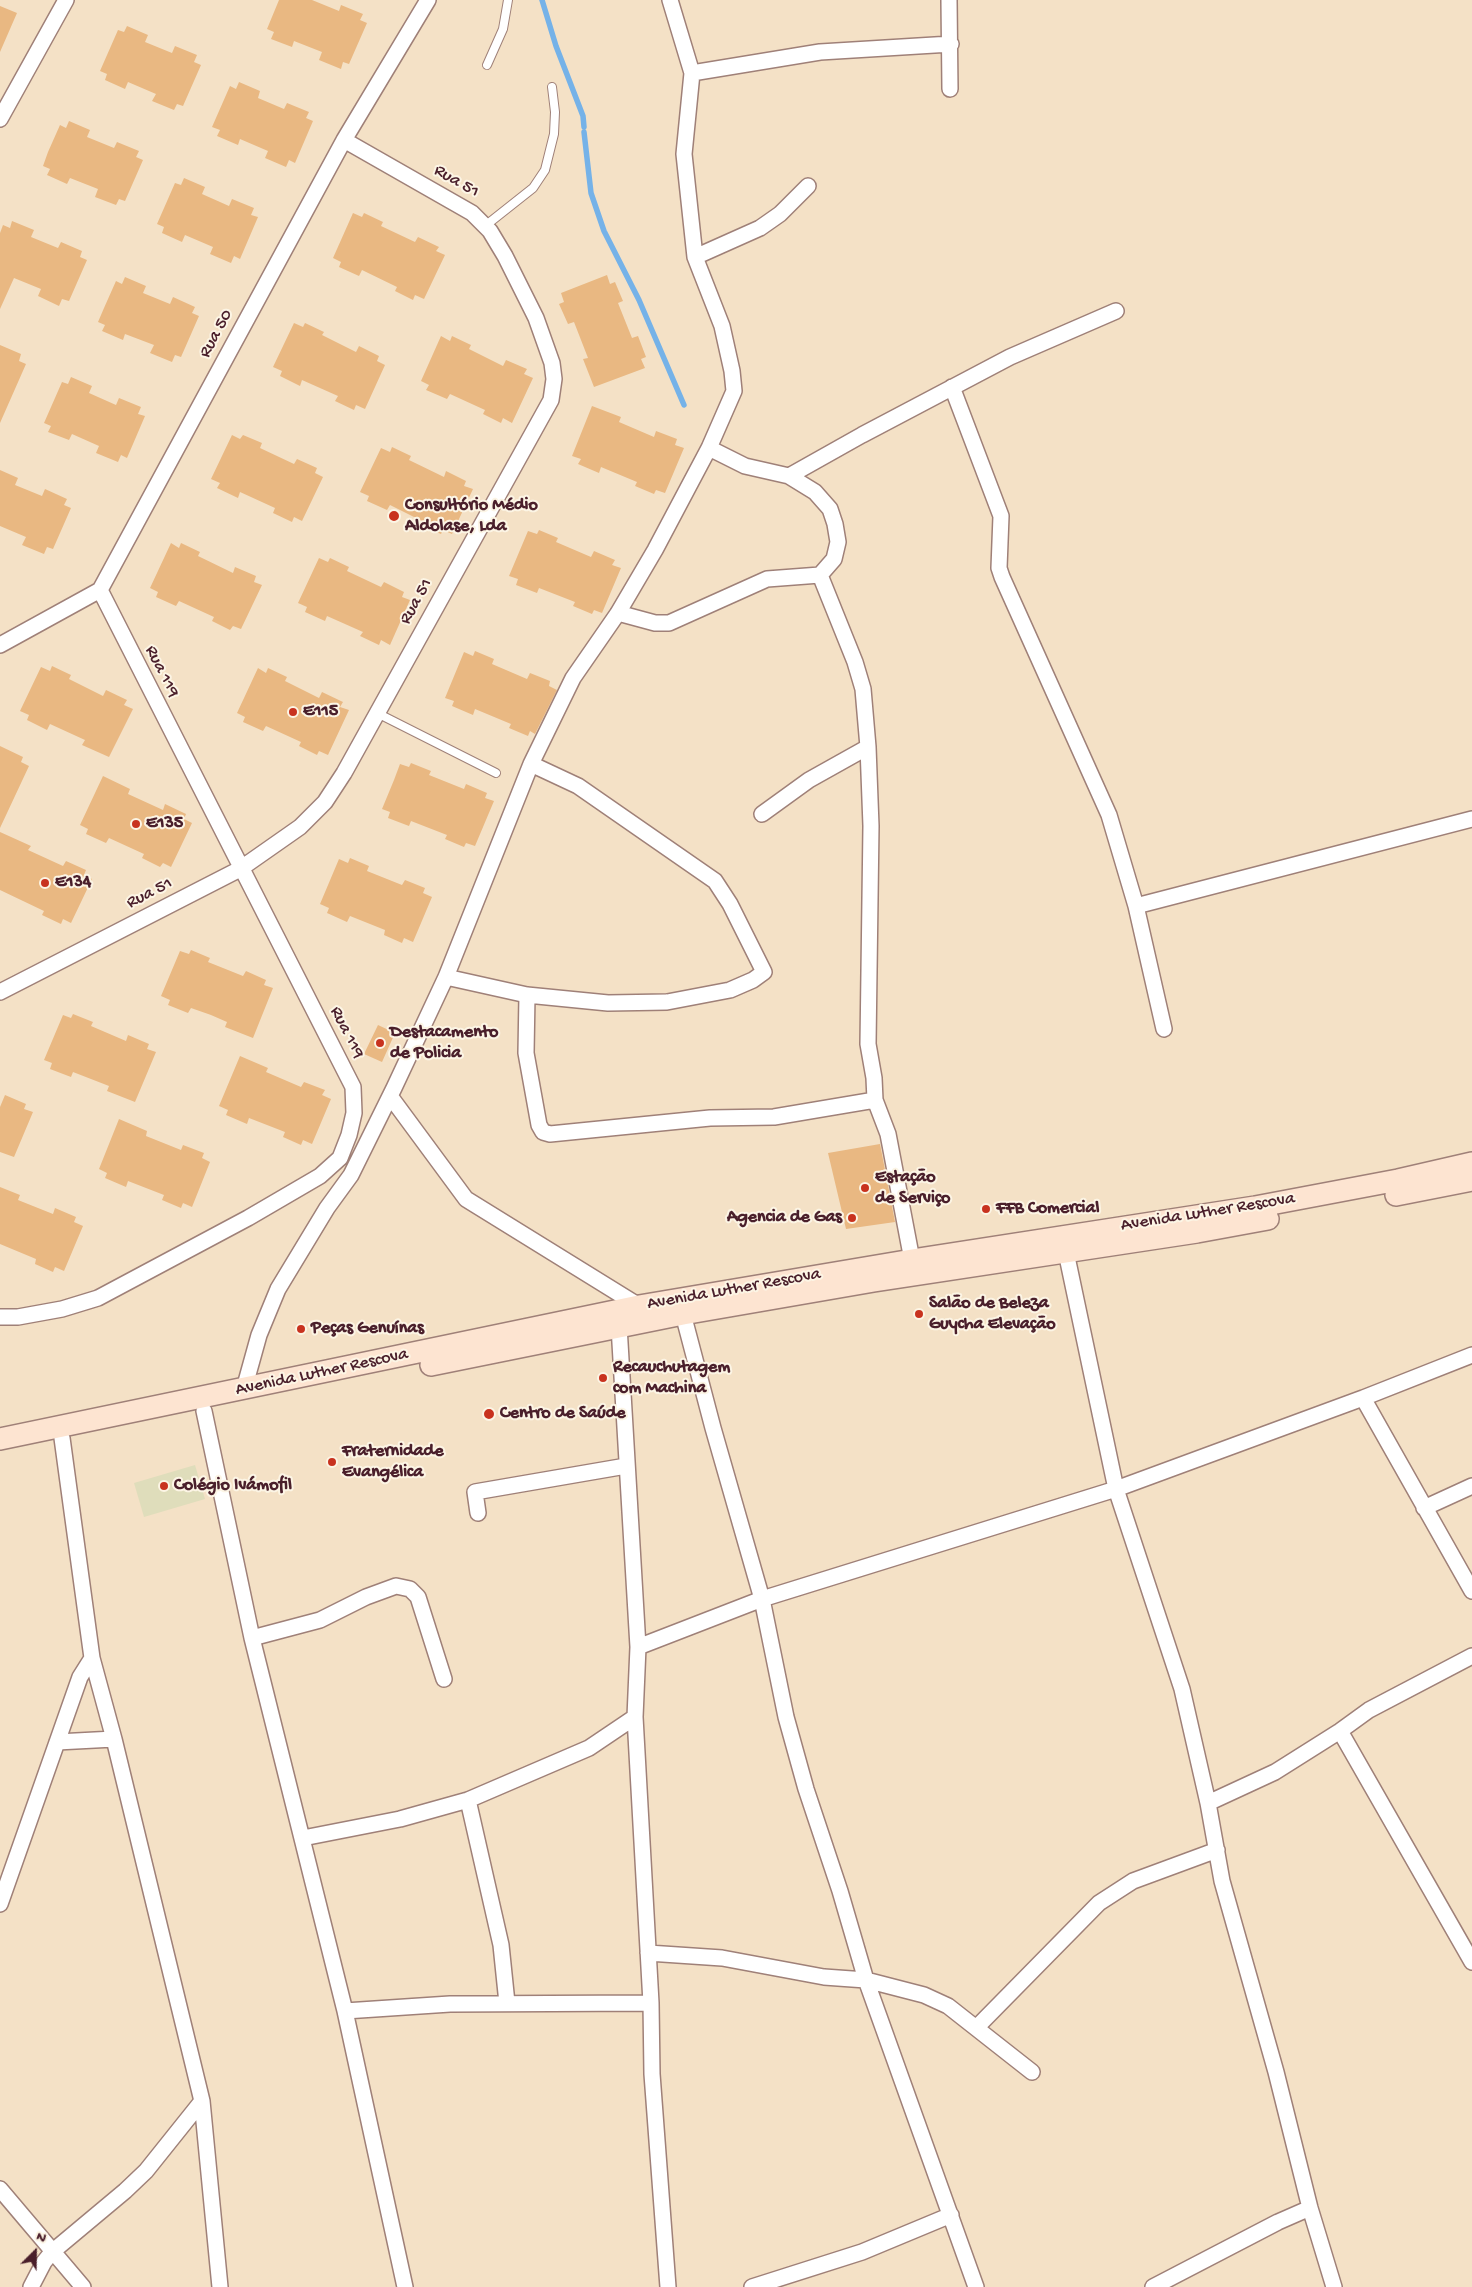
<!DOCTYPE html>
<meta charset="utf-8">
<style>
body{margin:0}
#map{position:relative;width:1472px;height:2287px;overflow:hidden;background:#f4e1c6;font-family:"Gochi Hand",sans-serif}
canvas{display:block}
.north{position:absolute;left:10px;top:2227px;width:50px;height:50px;-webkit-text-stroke:4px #fcf5e5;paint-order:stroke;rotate:23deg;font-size:14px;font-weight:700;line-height:20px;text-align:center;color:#4a1f2b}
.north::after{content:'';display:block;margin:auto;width:18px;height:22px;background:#4a1f2b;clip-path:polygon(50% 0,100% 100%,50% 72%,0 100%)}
</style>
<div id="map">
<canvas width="1472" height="2287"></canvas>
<div class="north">N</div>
</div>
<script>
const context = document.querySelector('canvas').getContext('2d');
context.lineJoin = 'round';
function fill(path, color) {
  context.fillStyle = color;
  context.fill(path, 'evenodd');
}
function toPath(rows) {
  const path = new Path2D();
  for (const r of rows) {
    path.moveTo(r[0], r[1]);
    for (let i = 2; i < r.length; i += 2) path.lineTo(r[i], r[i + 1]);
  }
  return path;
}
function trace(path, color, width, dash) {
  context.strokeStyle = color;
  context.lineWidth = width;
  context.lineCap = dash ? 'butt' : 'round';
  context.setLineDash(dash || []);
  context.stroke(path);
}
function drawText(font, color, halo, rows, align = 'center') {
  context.font = font + ' "Gochi Hand",sans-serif';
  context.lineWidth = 4;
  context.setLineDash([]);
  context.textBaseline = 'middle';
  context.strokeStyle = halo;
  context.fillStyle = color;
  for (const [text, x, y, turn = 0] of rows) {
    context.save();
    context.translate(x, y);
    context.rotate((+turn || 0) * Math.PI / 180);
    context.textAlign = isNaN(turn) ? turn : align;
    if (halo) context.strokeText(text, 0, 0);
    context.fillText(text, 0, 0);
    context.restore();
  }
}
const built = toPath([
 [195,1465,205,1499,144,1517,134,1483]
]);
const stream = toPath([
 [542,0,556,46,583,116,584,127],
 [584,132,591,193,604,231,639,300,684,405]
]);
const building = toPath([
 [279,0,312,0,339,11,341,5,363,14,360,20,367,23,349,64,343,62,341,69,319,60,322,52,294,41,292,47,271,39,274,32,267,29],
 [0,6,17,13,0,52],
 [127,26,148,35,145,42,172,53,175,46,197,55,194,62,201,65,183,106,177,104,174,110,152,101,156,94,128,82,125,89,105,80,107,74,100,71,118,30,124,32],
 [239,82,260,91,258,98,284,109,287,103,309,112,306,118,313,121,295,163,289,160,286,167,265,158,268,151,240,139,238,145,217,136,220,130,212,127,230,86,236,89],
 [69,121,90,130,87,137,114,148,117,142,139,151,136,157,143,160,125,201,119,199,116,205,95,197,98,189,70,178,67,184,47,175,50,169,43,166,48,152,60,125,66,128],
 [184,178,205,187,202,194,229,206,232,199,254,208,251,215,258,217,240,259,234,256,231,263,210,254,213,247,185,235,182,242,162,233,164,227,157,224,175,183,181,185],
 [353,213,362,217,364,213,383,222,381,226,415,242,418,237,439,247,436,251,445,255,424,299,415,295,413,300,395,291,397,287,362,270,359,276,339,267,341,262,333,258],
 [12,221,34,230,31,237,58,248,61,242,82,251,80,257,87,260,69,301,62,299,59,306,38,296,41,289,14,278,0,309,0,233,3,225,10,228],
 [607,275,610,284,615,282,623,301,618,303,632,338,638,336,646,357,641,359,645,368,594,387,583,359,588,358,574,322,568,324,559,304,564,302,561,293],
 [125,277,146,286,143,293,170,304,173,297,195,307,192,313,199,316,181,357,175,355,172,362,150,353,154,345,125,334,123,340,102,331,105,325,98,322,104,308,116,281,122,284],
 [294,323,303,327,305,323,324,332,322,335,356,352,359,346,379,356,377,361,385,365,365,409,356,405,354,410,335,401,338,396,302,380,300,386,280,376,282,371,273,367],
 [441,336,450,341,452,336,471,345,469,349,503,366,506,360,527,369,524,374,533,378,512,423,503,418,501,423,483,414,485,410,450,394,447,399,426,390,429,385,421,381],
 [0,345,21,354,19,361,26,364,0,423],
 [71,377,92,386,89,393,116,405,119,398,141,407,138,414,145,416,127,458,121,455,118,462,96,453,99,446,72,434,69,440,48,432,51,426,44,423,62,382,68,384],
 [592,406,621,417,619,422,654,437,656,431,677,439,675,445,684,448,665,493,656,490,654,494,635,486,637,482,601,467,599,473,578,464,581,459,572,456],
 [232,435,240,439,243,435,262,443,260,448,294,464,297,459,317,468,315,473,323,477,302,521,294,517,292,522,273,513,275,508,240,492,238,498,217,488,220,483,211,479],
 [392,447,411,456,409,460,444,477,446,471,466,481,464,486,473,489,452,534,443,530,441,534,422,526,424,522,390,505,387,510,367,501,369,496,360,492,381,448,390,452],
 [0,470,18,478,15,485,42,496,45,489,67,499,64,505,71,508,53,549,47,547,44,554,22,545,26,537,0,526],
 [539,530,558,538,556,542,591,557,594,551,615,560,612,565,621,568,602,613,594,610,592,614,573,606,575,602,539,588,537,593,516,585,518,579,509,576,528,531,537,534],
 [171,543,179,548,181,543,200,552,198,556,233,573,235,567,256,576,254,582,262,585,241,629,233,626,230,630,212,621,214,617,179,601,176,606,156,597,158,592,150,588],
 [319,558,328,562,330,558,349,567,347,571,381,587,384,582,404,592,402,597,410,600,390,645,381,640,379,645,360,636,363,632,327,616,325,621,305,612,307,607,298,603],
 [475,651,494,659,492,664,527,679,530,673,550,681,549,686,557,690,535,734,530,731,528,736,509,728,511,724,475,709,473,715,452,706,454,701,445,698,464,652,473,656],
 [52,666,71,675,69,679,103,696,106,690,127,700,124,705,133,709,109,757,82,745,85,740,50,724,47,730,27,720,29,715,20,711,41,667,50,671],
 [258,668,266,673,268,668,287,677,285,681,319,698,322,692,343,702,340,707,349,710,328,755,319,751,317,755,299,746,301,742,266,726,263,731,243,722,245,717,237,713],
 [0,746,23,757,21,762,29,766,0,828],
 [411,763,431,771,429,775,464,789,466,784,487,793,485,798,494,801,475,846,466,843,464,847,445,839,447,835,411,821,409,826,388,818,390,812,382,809,394,780,400,764,409,767],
 [103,776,130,789,128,794,163,810,165,804,186,814,184,819,192,823,171,867,163,863,160,867,142,858,144,854,109,838,106,843,86,834,88,829,80,825],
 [0,832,31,846,28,850,63,866,66,861,86,870,84,875,92,879,71,923,63,919,61,924,42,915,44,911,0,890],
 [350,858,369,866,367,871,402,885,405,880,425,888,423,893,432,897,413,942,404,938,402,943,384,935,385,930,350,916,347,922,327,913,329,908,320,904,339,859,348,863],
 [191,950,210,958,208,962,243,976,246,971,266,980,264,985,273,988,253,1038,225,1027,227,1022,211,1015,191,1008,188,1013,168,1005,170,1000,161,996,180,951,189,954],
 [73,1014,93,1022,91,1026,126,1041,128,1035,149,1044,147,1049,156,1052,135,1102,107,1091,109,1086,73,1072,71,1077,50,1069,52,1063,44,1060,63,1015,71,1018],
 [378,1025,395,1033,382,1062,364,1054],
 [240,1056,268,1068,266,1072,301,1087,304,1082,325,1090,322,1095,331,1099,312,1144,303,1140,301,1145,283,1137,285,1132,249,1118,247,1124,226,1115,228,1110,219,1106],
 [5,1095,26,1104,24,1109,33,1112,14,1157,0,1152,0,1107],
 [119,1119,147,1131,146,1136,181,1150,183,1145,204,1153,202,1158,210,1162,192,1207,183,1203,181,1208,162,1200,164,1195,128,1181,126,1187,105,1178,107,1173,99,1169],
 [880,1144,895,1222,846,1229,828,1153],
 [0,1187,20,1195,18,1200,53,1214,55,1208,76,1217,74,1222,83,1226,64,1271,55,1267,53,1272,35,1264,36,1259,0,1244]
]);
const lane = toPath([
 [487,65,503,29,508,0],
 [485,226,533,188,545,170,554,134,555,112,552,87],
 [377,713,496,773]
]);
const street = toPath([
 [949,0,950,89],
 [692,73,820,52,951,44],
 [0,119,66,0],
 [695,257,760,228,780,214,808,186],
 [952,387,1001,516,999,568,1002,577,1109,815,1136,906,1164,1029],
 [709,448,745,466,789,476,815,492,830,509,835,524,838,542,834,559,820,575,855,662,863,689,868,747,871,826,868,1044,874,1078,875,1100,888,1134,912,1260],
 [789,476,862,435,1010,357,1116,311],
 [618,613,655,623,669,623,767,579,820,575],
 [0,645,100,590,344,140,428,0],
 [762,814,809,780,868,747],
 [1136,906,1472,819],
 [446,977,527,995,608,1003,667,1002,730,990,753,980,764,972,730,904,715,881,578,786,531,764],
 [0,992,240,869,300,827,325,802,344,773,551,400,554,379,552,363,536,318,505,256,490,231,472,213,344,140],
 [527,995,526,1053,539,1125,543,1132,550,1134,710,1118,774,1117,875,1100],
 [390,1096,466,1199,639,1306],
 [1066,1252,1116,1489,1182,1689,1208,1803,1222,1881,1276,2072,1310,2208,1334,2287],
 [683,1314,713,1428,762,1599,786,1717,806,1789,840,1891,866,1980,976,2287],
 [0,1317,18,1317,62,1309,98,1298,248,1218,320,1176,340,1158,349,1135,354,1113,353,1087,100,590],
 [619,1326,638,1647,635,1717,651,2003,652,2074,668,2287],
 [244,1389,259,1335,278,1289,327,1208,351,1175,394,1088,446,977,531,764,573,678,618,613,655,550,709,448,734,391,732,371,722,326,695,257,684,154,692,73,670,0],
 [1363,1398,1472,1591],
 [204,1411,252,1638,345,2011,405,2287],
 [62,1438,92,1658,114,1739,202,2101,220,2287],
 [1424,1508,1472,1486],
 [478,1513,475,1492,626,1466],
 [252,1638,320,1620,366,1597,396,1586,410,1589,418,1597,444,1679],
 [638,1647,762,1599,1116,1489,1363,1398,1472,1355],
 [1340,1731,1472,1962],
 [57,1742,114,1739],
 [468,1800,501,1945,507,2003],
 [1208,1803,1275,1772,1340,1731,1369,1710,1472,1656],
 [303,1838,400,1819,468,1800,589,1748,635,1717],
 [0,1904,80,1677,92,1658],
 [648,1953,722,1958,824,1977,866,1980,924,1995,948,2006,1032,2072],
 [345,2011,450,2004,651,2003],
 [977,2027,1099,1903,1133,1881,1217,1850],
 [0,2189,83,2287],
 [31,2287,44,2262,52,2252,125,2191,146,2171,202,2101],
 [752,2287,862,2252,951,2215],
 [1153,2287,1278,2222,1310,2208]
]);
const secondary = toPath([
 [1396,1195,1472,1180],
 [431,1365,683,1314,874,1281,1197,1232,1268,1219],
 [0,1439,639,1306,912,1260,1255,1207,1398,1180,1472,1163]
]);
const markers = [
 [394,516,6,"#c8321e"],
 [293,712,5,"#c8321e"],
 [136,824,5,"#c8321e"],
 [45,883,5,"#c8321e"],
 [380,1043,5,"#c8321e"],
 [865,1188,5,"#c8321e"],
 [986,1209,5,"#c8321e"],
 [852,1218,5,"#c8321e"],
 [919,1314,5,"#c8321e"],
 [301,1329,5,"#c8321e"],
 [603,1378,5,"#c8321e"],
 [489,1414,6,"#c8321e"],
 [332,1462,5,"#c8321e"],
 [164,1486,5,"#c8321e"]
];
const streetNames = [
 ["Rua 51",456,182,30],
 ["Rua 50",217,334,-62],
 ["Rua 51",417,602,-61],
 ["Rua 119",161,672,63],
 ["Rua 51",150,894,-27],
 ["Rua 119",346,1033,63],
 ["Avenida Luther Rescova",1208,1213,-9],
 ["Avenida Luther Rescova",734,1290,-10],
 ["Avenida Luther Rescova",322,1373,-12]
];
const poiNames = [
 ["Consultório Médio",405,506],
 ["Aldolase, Lda",405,527],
 ["E115",303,712],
 ["E135",146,824],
 ["E134",55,883],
 ["Destacamento",390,1033],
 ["de Policia",390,1054],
 ["Estação",875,1178],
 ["de Serviço",875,1199],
 ["FFB Comercial",996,1209],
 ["Agencia de Gas",842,1218,"right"],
 ["Salão de Beleza",929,1304],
 ["Guycha Elevação",929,1325],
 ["Peças Genuínas",311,1329],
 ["Recauchutagem",613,1368],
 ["com Machina",613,1389],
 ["Centro de Saúde",500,1414],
 ["Fraternidade",342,1452],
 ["Evangélica",342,1473],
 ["Colégio Ivámofil",174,1486]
];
fill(built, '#dfddbb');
trace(stream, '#75b2e8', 5.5);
fill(building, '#e9b882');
trace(lane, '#9f8078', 10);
trace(street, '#9f8078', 18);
trace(secondary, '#9f8078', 24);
trace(lane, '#fff', 8);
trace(street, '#fff', 15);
trace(secondary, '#fde4d1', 21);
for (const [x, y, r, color] of markers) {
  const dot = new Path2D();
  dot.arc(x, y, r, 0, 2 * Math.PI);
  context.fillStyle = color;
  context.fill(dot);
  trace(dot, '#fcf5e5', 2);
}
drawText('18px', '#4a1f2b', '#fcf5e5', streetNames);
drawText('bold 18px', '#4a1f2b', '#fcf5e5', poiNames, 'left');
</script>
